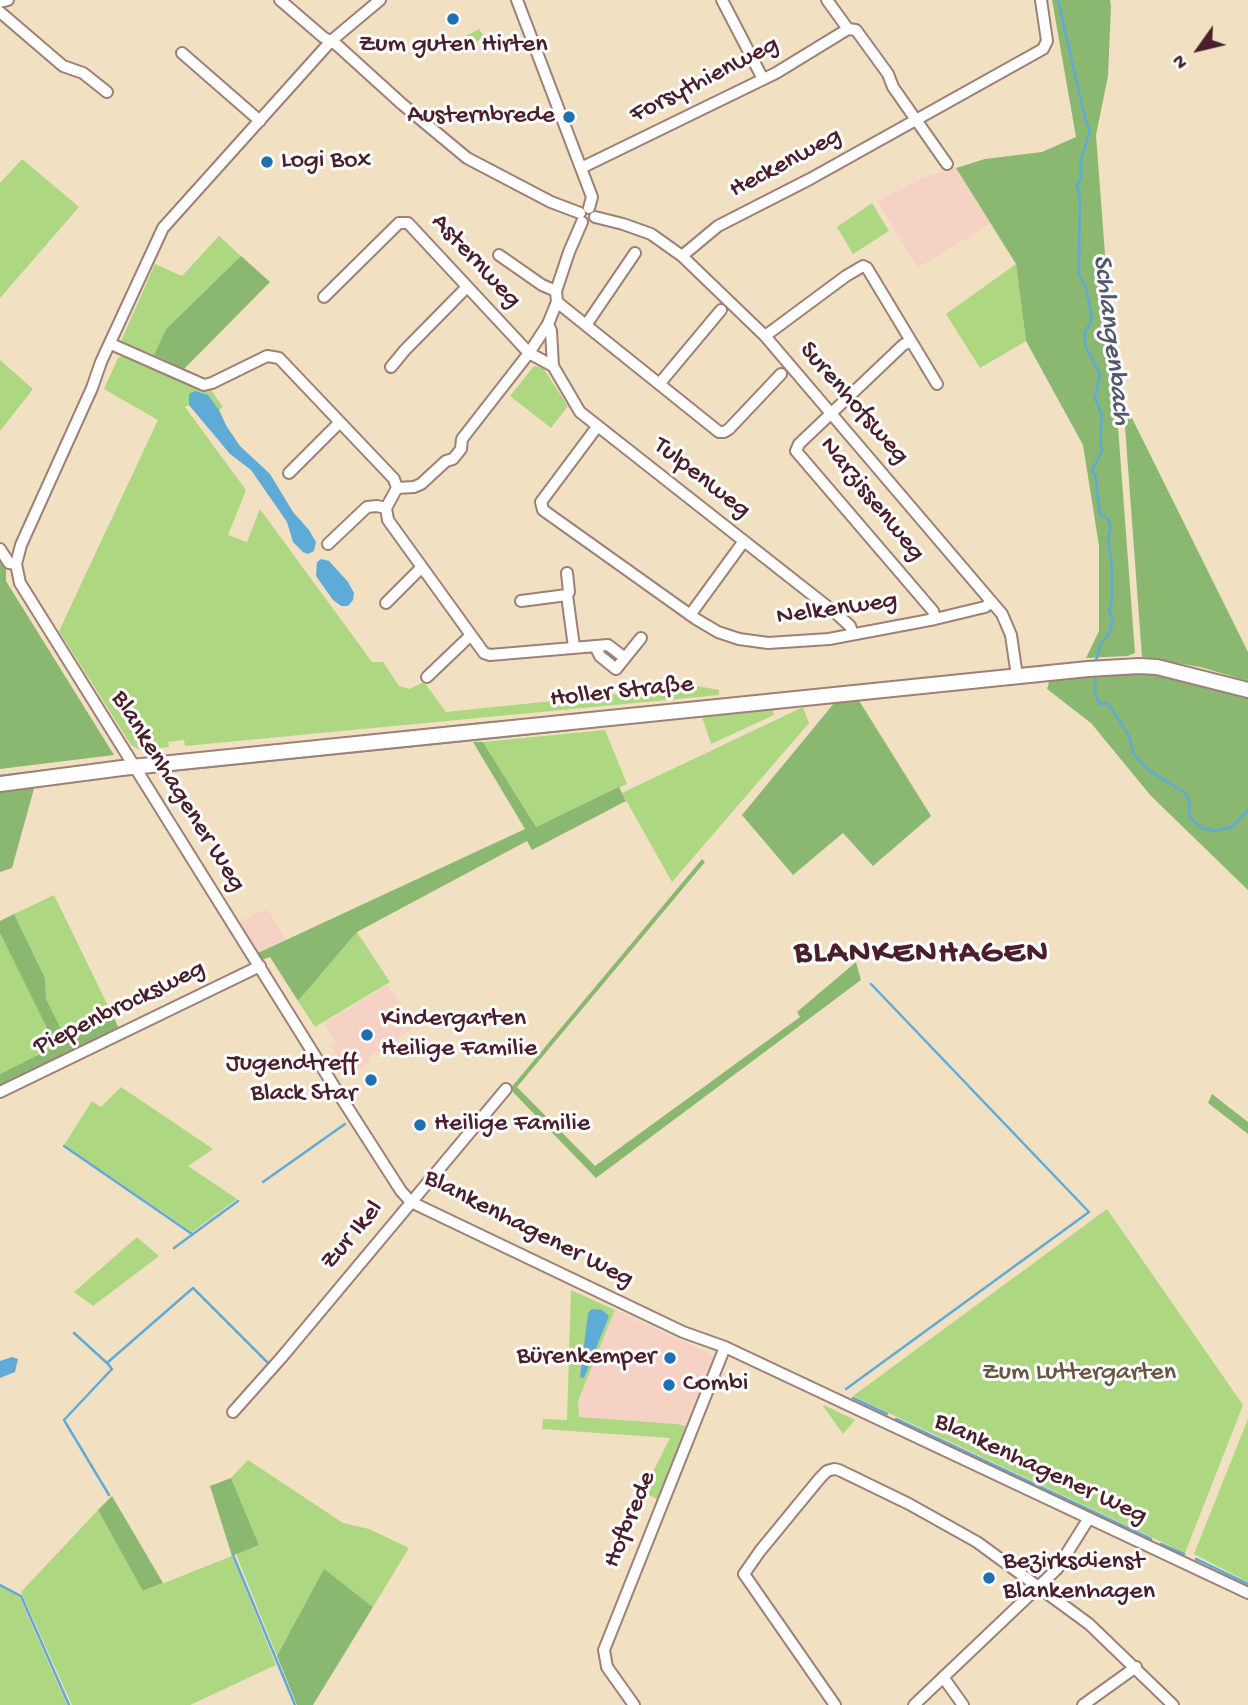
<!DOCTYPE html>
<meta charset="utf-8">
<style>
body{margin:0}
#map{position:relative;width:1248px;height:1705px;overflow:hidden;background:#f2e0c3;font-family:"Gochi Hand",sans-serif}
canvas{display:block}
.north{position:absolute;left:1164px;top:14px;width:70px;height:70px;-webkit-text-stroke:5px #fff;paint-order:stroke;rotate:236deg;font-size:19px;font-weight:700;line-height:28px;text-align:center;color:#4a1f2b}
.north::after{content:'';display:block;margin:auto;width:24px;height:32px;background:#4a1f2b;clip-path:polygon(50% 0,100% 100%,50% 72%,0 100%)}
</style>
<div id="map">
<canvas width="1248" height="1705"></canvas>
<div class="north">N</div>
</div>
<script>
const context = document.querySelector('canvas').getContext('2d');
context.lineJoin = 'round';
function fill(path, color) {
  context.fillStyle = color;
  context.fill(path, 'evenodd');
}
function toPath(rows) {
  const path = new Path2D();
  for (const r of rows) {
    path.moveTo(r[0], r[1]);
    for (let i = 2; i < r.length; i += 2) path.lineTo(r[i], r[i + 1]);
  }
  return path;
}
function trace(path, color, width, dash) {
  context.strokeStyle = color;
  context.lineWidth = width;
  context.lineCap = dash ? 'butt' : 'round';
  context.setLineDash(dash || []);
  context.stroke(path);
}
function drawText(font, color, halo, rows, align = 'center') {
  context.font = font + ' "Gochi Hand",sans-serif';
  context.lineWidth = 6;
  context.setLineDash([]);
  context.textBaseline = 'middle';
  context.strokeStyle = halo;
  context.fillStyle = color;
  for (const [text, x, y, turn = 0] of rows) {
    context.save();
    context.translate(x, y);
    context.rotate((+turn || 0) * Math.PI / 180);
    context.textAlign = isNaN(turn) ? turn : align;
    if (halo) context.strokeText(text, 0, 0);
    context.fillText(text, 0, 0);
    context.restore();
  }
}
const built = toPath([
 [955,167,990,224,918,268,877,201,917,180],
 [267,908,286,939,258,953,239,923],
 [388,985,415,1027,368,1058,370,1062,350,1075,331,1046,336,1043,324,1023],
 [615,1310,715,1356,716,1361,688,1427,677,1424,579,1417,578,1401]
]);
const green = toPath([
 [479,29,484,36,462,54,452,43],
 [22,159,79,207,0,298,0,183],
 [872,203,889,231,853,254,837,227],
 [219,236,241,256,166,329,154,355,121,341,155,264,182,276],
 [1016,264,1026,341,980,368,946,314],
 [124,355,203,390,211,390,223,407,219,410,208,396,189,394,189,405,185,407,246,490,228,535,247,542,260,509,372,662,383,662,399,686,409,689,424,682,446,712,697,686,719,690,719,695,185,746,184,740,168,742,169,747,140,750,131,745,59,631,158,420,104,389,118,358],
 [0,360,33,389,0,431],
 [534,366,543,368,568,406,551,428,510,396],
 [803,707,809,723,672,882,622,793],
 [773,709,774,715,711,744,702,717],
 [605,730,627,784,536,827,483,742],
 [54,895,111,1012,64,1036,46,999,45,978,14,914],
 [357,932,390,982,315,1027,298,1001],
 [0,933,57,1046,0,1074],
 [121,1087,213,1149,188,1166,237,1199,192,1232,64,1145,92,1101,101,1107],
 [1107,1209,1243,1405,1185,1553,853,1396],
 [137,1237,159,1256,93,1306,74,1292],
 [571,1290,615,1310,578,1401,579,1417,677,1424,688,1427,657,1499,629,1486,651,1476,670,1438,542,1429,543,1419,567,1420],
 [824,1405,855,1420,843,1434,823,1406],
 [1248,1419,1248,1582,1194,1554],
 [248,1460,343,1523,369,1529,409,1548,373,1607,324,1570,277,1656,236,1554,259,1545,231,1478],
 [98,1510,144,1591,232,1556,276,1665,190,1705,72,1705,21,1592],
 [0,1586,19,1596,67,1705,0,1705]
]);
const forest = toPath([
 [1052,0,1110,0,1111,6,1108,76,1096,135,1135,653,1128,656,1086,658,1099,631,1099,546,1083,445,1026,341,1016,264,956,168,985,159,1042,152,1076,137],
 [241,256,270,282,184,369,154,355,166,329],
 [1123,400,1248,652,1248,681,1200,667,1142,657],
 [0,556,6,566,6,581,114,755,0,769],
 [1136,673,1153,674,1196,682,1248,698,1248,890,1151,796,1091,723,1047,689,1050,679],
 [858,699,931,816,873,866,843,833,793,875,742,815,835,702],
 [473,742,483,742,536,827,619,787,626,801,532,850,527,841,357,932,298,1001,270,957,262,960,258,953,525,829],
 [35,785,12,868,0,872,0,791],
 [702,859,705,862,517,1087,595,1166,800,1017,797,1012,856,962,861,980,596,1178,510,1089],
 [14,914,45,978,46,999,67,1041,114,1018,119,1029,0,1087,0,1074,56,1046,0,933,0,921],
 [1212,1094,1248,1122,1248,1134,1208,1103],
 [231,1478,259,1545,232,1556,210,1486],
 [112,1496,163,1583,143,1591,98,1510],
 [324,1569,373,1607,313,1705,297,1705,277,1656]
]);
const water = toPath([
 [195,391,208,395,219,410,227,427,240,446,270,474,293,512,309,530,316,542,314,551,308,554,303,552,293,542,287,522,251,470,230,454,189,405,189,394],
 [321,559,329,561,348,582,354,593,353,600,348,606,341,606,333,600,316,576,317,562],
 [592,1309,602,1310,609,1316,584,1378,580,1377,588,1313],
 [12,1357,18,1359,15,1372,0,1378,0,1361]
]);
const stream = toPath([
 [1058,0,1086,122,1090,130,1081,160,1081,179,1077,185,1080,199,1079,275,1086,288,1092,319,1085,332,1085,345,1100,374,1095,398,1102,415,1100,442,1102,450,1092,471,1095,474,1100,514,1108,519,1111,527,1108,538,1112,566,1112,601,1109,610,1113,622,1109,634,1101,643,1095,664],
 [1095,674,1095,695,1100,704,1108,703,1129,736,1133,753,1147,769,1185,793,1190,803,1189,816,1201,828,1215,831,1232,827,1248,810],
 [363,736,494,722],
 [159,772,569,730],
 [0,776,101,764],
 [64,1146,192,1234],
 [263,1182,345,1124],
 [174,1248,238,1201],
 [74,1333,107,1363,193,1288,269,1364],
 [108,1364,112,1369,64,1420,109,1495],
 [846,1389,1089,1212,871,984],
 [853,1398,887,1414],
 [896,1419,1151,1539],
 [1161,1544,1184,1554],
 [233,1555,295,1705],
 [1196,1559,1248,1584],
 [0,1585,21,1596,69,1705]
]);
const street = toPath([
 [280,0,323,37,337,45,402,104,467,158,551,202,580,213],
 [380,0,331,41,163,228,101,362,92,388,21,545,16,564,20,583,335,1088,401,1191,411,1202,683,1332,725,1347,1248,1593],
 [517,0,592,197,589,208],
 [722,0,763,79],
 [827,0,848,29,856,30,888,74,893,87,947,164],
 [0,2,8,0],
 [0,12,63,66,83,73,107,92],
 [182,53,260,121],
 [581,168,776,73,848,29],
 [595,217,623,224,651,234,682,256,765,336,1002,614,1011,635,1017,676],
 [582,222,569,252,556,291,557,302,548,324,529,353,462,439,461,449,453,459,446,461,421,484,414,487,397,488,386,508,388,520,484,653,490,655,608,645,625,658],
 [499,255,542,285,556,291],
 [682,256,718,226,810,179,1043,49,1047,41,1041,0],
 [324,297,399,223,408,223,529,353,553,366,580,412,838,615,850,626,853,634],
 [557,302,719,432,724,432,729,429,781,374],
 [548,324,551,331,553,366],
 [586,325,635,253],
 [765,336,846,276,863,266,867,268,937,384],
 [911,341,903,345,799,444,796,451,933,611,935,619],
 [111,344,204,385,212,383,267,356,279,358,394,479,397,488],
 [391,367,405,350,467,287],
 [660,383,721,310],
 [597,427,541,502,543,510,696,619,718,632,739,639,768,643,829,639,935,619,985,607,992,602],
 [289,473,340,422],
 [328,544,367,507,377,506,386,508],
 [0,549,9,563,16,564],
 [567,573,569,592,567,595,574,647],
 [521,601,567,595],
 [386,603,422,567],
 [690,615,744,541],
 [595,646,600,656,616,669,641,638],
 [427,677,471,635],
 [0,1092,260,966],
 [233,1412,282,1357,506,1089],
 [943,1677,963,1705],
 [634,1705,607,1667,604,1650,725,1347],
 [835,1705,744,1574,760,1551,820,1478,827,1471,834,1469,839,1470,909,1504,977,1542,1089,1624,1173,1705],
 [914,1705,1057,1569,1089,1518],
 [1083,1705,1136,1667]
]);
const secondary = toPath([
 [0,784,122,768,1088,669,1139,666,1157,667,1248,690]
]);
const markers = [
 [453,19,7,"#1f6fb2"],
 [569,117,7,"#1f6fb2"],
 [267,162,7,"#1f6fb2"],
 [367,1035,7,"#1f6fb2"],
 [371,1080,7,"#1f6fb2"],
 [420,1125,7,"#1f6fb2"],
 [670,1358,7,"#1f6fb2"],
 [669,1385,7,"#1f6fb2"],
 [989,1578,7,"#1f6fb2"]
];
const poiNames = [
 ["Zum guten Hirten",453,46,"center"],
 ["Austernbrede",555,117,"right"],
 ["Logi Box",281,162],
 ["Kindergarten",381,1020],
 ["Heilige Familie",381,1050],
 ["Jugendtreff",357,1065,"right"],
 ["Black Star",357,1095,"right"],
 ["Heilige Familie",434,1125],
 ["Bürenkemper",656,1358,"right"],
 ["Combi",683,1385],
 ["Bezirksdienst",1003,1563],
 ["Blankenhagen",1003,1593]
];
const streetNames = [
 ["Forsythienweg",705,81,-27],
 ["Heckenweg",786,164,-28],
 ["Asternweg",475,262,47],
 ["Surenhofsweg",853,404,49],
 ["Tulpenweg",701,479,38],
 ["Narzissenweg",871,500,51],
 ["Nelkenweg",837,610,-8],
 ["Holler Straße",622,693,-6],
 ["Blankenhagener Weg",177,792,58],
 ["Piepenbrocksweg",120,1009,-26],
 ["Blankenhagener Weg",528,1230,27],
 ["Zur Ikel",353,1236,-50],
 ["Blankenhagener Weg",1040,1470,25],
 ["Hofbrede",631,1520,-68]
];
const parkNames = [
 ["Zum Luttergarten",1079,1374]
];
const waterNames = [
 ["Schlangenbach",1110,340,83]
];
const districtNames = [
 ["BLANKENHAGEN",922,955]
];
fill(built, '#f6d2c5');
fill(green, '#aed782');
fill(forest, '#8ab870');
fill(water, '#5fabd8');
trace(stream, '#5fabd8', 2.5);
trace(street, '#9e8077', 14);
trace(secondary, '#9e8077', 18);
trace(street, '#fff', 10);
trace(secondary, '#fff', 14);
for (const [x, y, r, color] of markers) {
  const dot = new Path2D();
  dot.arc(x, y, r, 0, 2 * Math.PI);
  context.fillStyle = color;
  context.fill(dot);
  trace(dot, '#fff', 2.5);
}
drawText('26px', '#4a1f2b', '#fff', poiNames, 'left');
drawText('26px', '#4a1f2b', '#fff', streetNames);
drawText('26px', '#685645', '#fff', parkNames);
drawText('italic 28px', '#525770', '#fff', waterNames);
context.letterSpacing = '2px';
drawText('bold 33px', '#4a1f2b', '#fff', districtNames);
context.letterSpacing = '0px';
</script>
